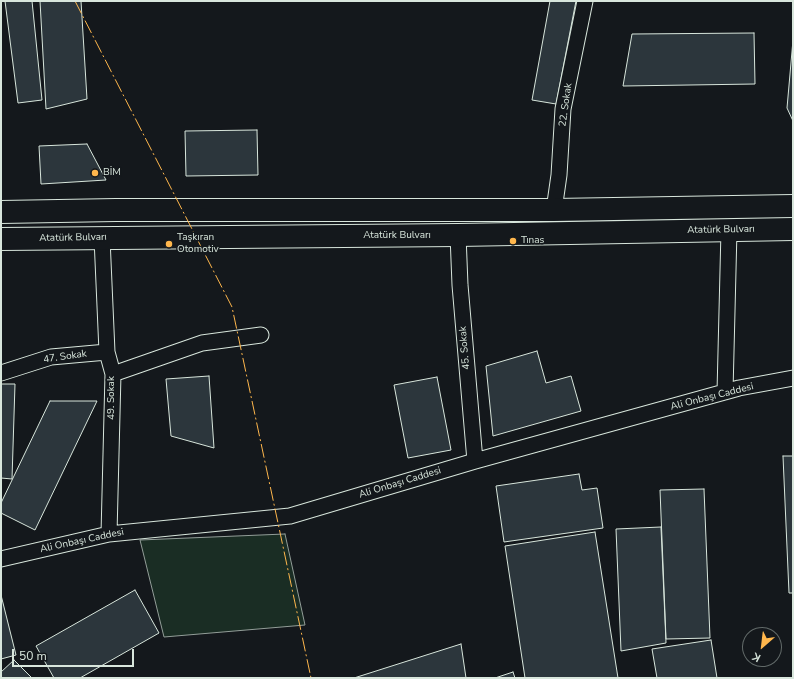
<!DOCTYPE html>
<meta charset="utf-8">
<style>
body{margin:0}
#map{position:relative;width:794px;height:679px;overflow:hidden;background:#14181c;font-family:"Nunito Sans",sans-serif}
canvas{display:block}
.frame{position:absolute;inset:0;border:2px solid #d8e6dc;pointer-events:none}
.north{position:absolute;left:742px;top:627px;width:40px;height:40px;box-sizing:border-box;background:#14181c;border:1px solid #626a69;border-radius:50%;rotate:208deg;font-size:11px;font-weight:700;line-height:16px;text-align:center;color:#d8e6dc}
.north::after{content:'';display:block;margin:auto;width:14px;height:18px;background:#ffb74d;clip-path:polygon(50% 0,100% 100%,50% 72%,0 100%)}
.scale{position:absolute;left:12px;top:649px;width:122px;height:18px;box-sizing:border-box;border:2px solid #d8e6dc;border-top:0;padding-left:5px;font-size:12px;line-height:14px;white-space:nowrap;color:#d8e6dc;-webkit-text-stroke:3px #14181c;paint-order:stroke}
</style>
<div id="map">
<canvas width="794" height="679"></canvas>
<div class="frame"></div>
<div class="north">K</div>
<div class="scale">50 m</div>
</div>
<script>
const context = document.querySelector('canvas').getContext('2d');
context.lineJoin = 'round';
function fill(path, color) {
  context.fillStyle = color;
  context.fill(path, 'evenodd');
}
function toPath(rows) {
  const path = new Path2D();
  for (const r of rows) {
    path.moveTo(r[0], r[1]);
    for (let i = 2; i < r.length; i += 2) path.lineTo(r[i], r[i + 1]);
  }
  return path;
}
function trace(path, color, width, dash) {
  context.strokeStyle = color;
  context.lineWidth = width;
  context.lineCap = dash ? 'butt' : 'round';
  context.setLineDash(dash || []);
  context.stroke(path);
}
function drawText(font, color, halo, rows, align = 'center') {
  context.font = font + ' "Nunito Sans",sans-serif';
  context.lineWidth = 3;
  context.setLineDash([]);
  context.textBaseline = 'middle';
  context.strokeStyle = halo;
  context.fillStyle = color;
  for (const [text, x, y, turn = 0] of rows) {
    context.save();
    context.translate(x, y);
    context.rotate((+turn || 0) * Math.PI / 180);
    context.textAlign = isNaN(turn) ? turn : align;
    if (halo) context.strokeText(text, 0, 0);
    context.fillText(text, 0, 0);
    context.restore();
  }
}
const green = toPath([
 [285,534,305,625,164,637,140,540,285,534]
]);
const building = toPath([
 [5,1,32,1,42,100,18,103,5,1],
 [40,1,81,1,87,99,46,109,40,1],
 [550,1,576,1,556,104,532,100,550,1],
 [754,33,755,84,623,86,632,34,754,33],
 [793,40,793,121,787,108,793,40],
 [257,130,258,175,186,176,185,131,257,130],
 [87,144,106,180,41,184,39,146,87,144],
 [537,351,546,383,571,376,581,411,493,436,486,366,537,351],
 [209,376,214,448,171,436,166,379,209,376],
 [437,377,451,450,408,458,394,385,437,377],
 [1,384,15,384,12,479,1,478,1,384],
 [50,401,97,401,35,530,1,513,1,503,50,401],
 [783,456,793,456,793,593,789,593,783,456],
 [579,474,582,490,597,488,603,528,504,542,496,486,579,474],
 [704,489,710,638,666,639,660,490,704,489],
 [661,527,666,643,621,651,616,529,661,527],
 [595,532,618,678,525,678,505,546,595,532],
 [135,590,159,633,80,678,54,678,36,646,135,590],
 [1,595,16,655,1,659,1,595],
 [711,640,717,678,657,678,652,649,711,640],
 [461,644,466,678,354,678,461,644],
 [14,660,32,678,1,678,1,672,14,660],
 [513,672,515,678,495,678,513,672]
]);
const street = toPath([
 [554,210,559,175,563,109,585,1],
 [458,235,460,285,475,461],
 [102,238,107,352,113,374,109,534],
 [1,373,51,357,107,352],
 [113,374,202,343,261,335],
 [725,392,729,230],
 [1,559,109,534,290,516,475,461,739,388,793,378]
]);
const primary = toPath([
 [1,212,116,210,554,210,793,206],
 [1,239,458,235,793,229]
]);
const power = toPath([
 [75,1,232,307,311,678]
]);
const markers = [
 [95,173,4,"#ffb74d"],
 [513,241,4,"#ffb74d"],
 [169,244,4,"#ffb74d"]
];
const streetNames = [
 ["22. Sokak",566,105,-82],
 ["Atatürk Bulvarı",721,230,-1],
 ["Atatürk Bulvarı",397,236],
 ["Atatürk Bulvarı",73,238,-1],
 ["45. Sokak",465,348,-95],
 ["47. Sokak",65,357,-8],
 ["Ali Onbaşı Caddesi",712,397,-14],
 ["49. Sokak",112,398,-90],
 ["Ali Onbaşı Caddesi",400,483,-17],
 ["Ali Onbaşı Caddesi",82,541,-12]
];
const poiNames = [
 ["BİM",103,173],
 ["Taşkıran",177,238],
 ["Otomotiv",177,250],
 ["Tınas",521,241]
];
fill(green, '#1a2d24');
trace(green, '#939e99', 1);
fill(building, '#2c363c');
trace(building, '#d8e6dc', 1);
trace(street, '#d8e6dc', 17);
trace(primary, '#d8e6dc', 24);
trace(street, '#14181c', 15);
trace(primary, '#14181c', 22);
trace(power, '#ffb74d', 1, [14, 3, 2, 3]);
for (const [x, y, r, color] of markers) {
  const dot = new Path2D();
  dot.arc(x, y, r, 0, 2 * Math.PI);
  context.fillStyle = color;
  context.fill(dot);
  trace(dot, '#14181c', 1.5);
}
drawText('10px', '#d8e6dc', '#14181c', streetNames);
drawText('10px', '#d8e6dc', '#14181c', poiNames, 'left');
</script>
